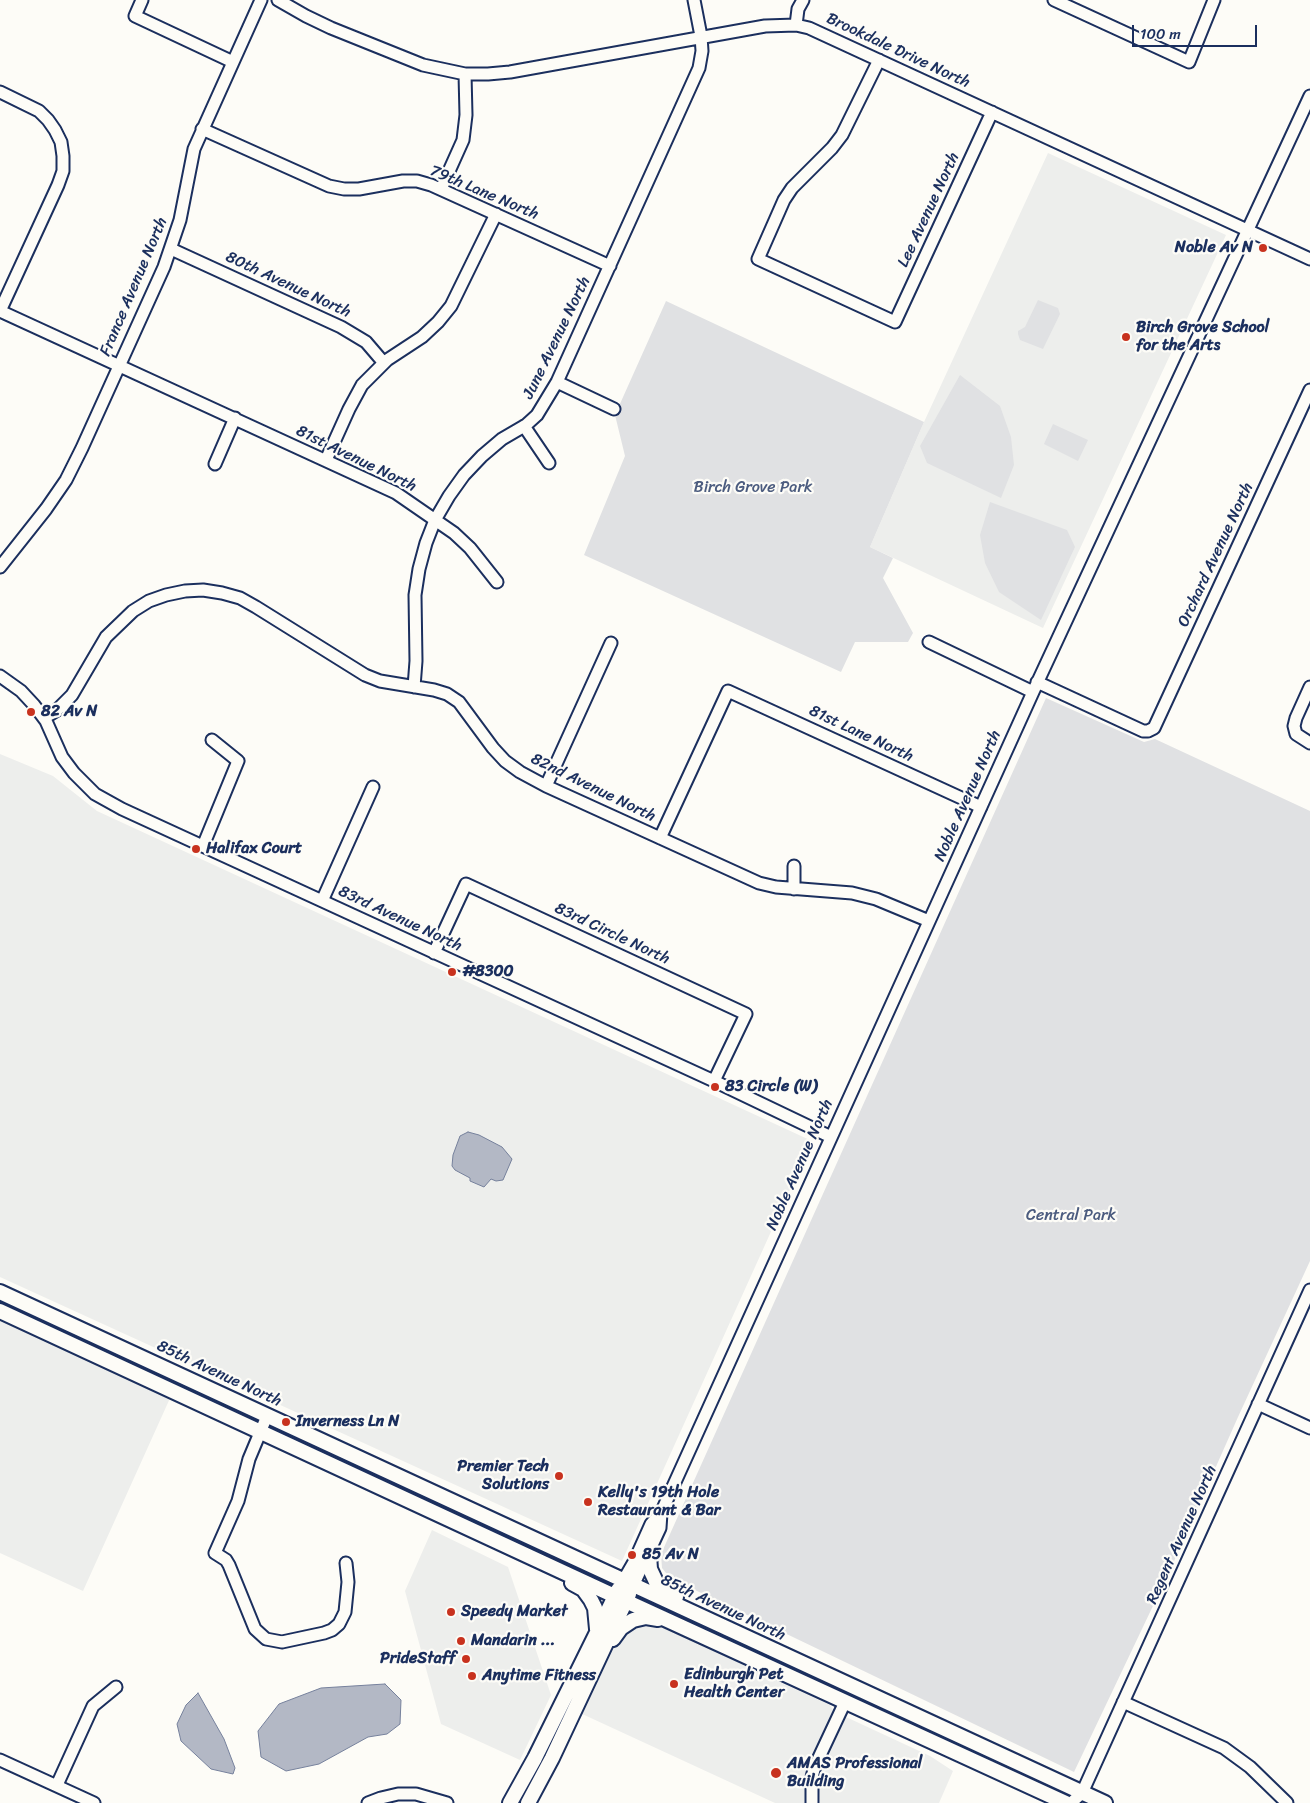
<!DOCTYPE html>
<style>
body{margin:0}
#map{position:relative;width:1310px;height:1803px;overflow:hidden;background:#fdfcf7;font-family:Sriracha,sans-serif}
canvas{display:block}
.scale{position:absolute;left:1132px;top:25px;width:125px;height:22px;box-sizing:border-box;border:2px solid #1b2f5e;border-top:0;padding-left:6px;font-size:15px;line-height:18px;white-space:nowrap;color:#1b2f5e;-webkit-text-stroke:4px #fdfcf7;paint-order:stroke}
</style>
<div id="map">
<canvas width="1310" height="1803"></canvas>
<div class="scale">100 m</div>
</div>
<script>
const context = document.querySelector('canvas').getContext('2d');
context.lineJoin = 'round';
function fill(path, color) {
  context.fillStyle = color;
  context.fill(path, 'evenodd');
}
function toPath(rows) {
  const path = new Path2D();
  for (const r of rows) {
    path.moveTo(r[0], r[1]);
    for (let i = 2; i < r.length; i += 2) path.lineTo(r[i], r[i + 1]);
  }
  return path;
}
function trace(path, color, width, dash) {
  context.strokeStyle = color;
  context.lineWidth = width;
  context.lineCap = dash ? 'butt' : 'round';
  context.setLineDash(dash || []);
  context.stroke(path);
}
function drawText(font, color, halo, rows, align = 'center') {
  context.font = font + ' Sriracha,sans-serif';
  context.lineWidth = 4.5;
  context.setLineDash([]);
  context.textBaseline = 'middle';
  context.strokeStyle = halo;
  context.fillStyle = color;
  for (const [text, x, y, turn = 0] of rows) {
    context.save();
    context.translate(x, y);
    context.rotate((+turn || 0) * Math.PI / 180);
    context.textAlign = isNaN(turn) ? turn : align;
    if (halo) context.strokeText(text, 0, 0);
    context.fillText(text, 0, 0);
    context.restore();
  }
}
const built = toPath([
 [1048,153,1226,235,1043,628,870,547,924,422],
 [0,754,53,776,97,811,812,1141,622,1561,0,1277],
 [0,1317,171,1396,83,1591,0,1553],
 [432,1530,508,1567,551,1695,520,1760,441,1724,405,1591],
 [656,1621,714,1648,749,1668,830,1705,833,1710,832,1716,809,1769,806,1781,807,1803,775,1803,580,1713,619,1636,632,1625],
 [846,1717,930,1756,953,1771,939,1803,820,1803,819,1788,821,1773]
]);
const green = toPath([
 [1038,300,1058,308,1060,314,1043,349,1020,340,1018,334,1018,331,1025,327],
 [666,301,924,422,870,547,893,558,883,578,913,633,908,642,855,642,841,672,584,555,625,456,615,415],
 [960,375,1000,406,1011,437,1014,465,1001,498,927,463,920,446],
 [1053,424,1088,440,1078,461,1044,444],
 [990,502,1067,530,1075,547,1041,620,999,592,985,563,980,535],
 [1046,698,1144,742,1155,739,1310,811,1310,1261,1238,1417,1171,1568,1074,1772,670,1578,662,1568,661,1554]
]);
const water = toPath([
 [468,1132,479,1135,502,1147,512,1159,503,1180,496,1181,491,1179,484,1187,470,1181,470,1178,455,1170,452,1166,453,1155,460,1136,468,1132],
 [385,1684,401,1700,400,1724,387,1734,368,1737,319,1764,286,1771,261,1757,258,1731,279,1704,321,1688,385,1684],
 [198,1693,224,1739,235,1768,233,1774,211,1769,181,1741,177,1724,186,1705,198,1693]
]);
const minor = toPath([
 [142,0,135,16,233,62],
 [278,0,306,16,331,28,423,65,465,74,488,74,510,72,765,26,796,25,809,28,1310,259],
 [1054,0,1189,62,1214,0],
 [796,25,798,9,803,0],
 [879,60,842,135,832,148,792,188,784,200,758,259,895,322,992,112],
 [0,92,39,111,48,120,55,130,61,142,63,156,63,171,58,185,0,311],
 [202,129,329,186,344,189,359,189,403,181,417,181,431,185,610,266],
 [441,189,463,140,466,115,465,74],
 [171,249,341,327,366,342,384,363],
 [0,311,396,493,454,533,470,548,497,582],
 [557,382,614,409],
 [524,426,549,463],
 [326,460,349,409,362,385,387,360,422,337,438,322,451,306,496,214],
 [215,464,235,418],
 [0,567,46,509,66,480,82,448,164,267,180,220,194,149,261,0],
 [929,642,1033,692],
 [0,676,21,691,34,705,46,721,62,757,74,773,95,794,122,809,714,1081,831,1137],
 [1037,682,1143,731,1148,731,1154,728,1310,390],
 [414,687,416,661,415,595,419,569,426,543,435,520,449,496,464,475,482,456,502,439,526,425,537,415,557,382,699,68,702,51,701,36,694,0],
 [1310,687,1296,718,1294,726,1296,734,1310,743],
 [44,718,57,710,72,695,106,637,133,611,149,601,166,595,185,591,203,590,222,593,240,598,256,607,365,675,380,681,434,690,447,694,459,702,493,748,505,761,520,772,546,786,759,883,776,887,852,893,876,899,929,921],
 [546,786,611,643],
 [660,838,728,691,981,807],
 [203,846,238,761,212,740],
 [794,866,794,889],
 [322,901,373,787],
 [434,953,466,884,746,1014,714,1081],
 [1258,1404,1310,1428],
 [267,1416,249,1459,238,1501,215,1553,226,1560,229,1565,255,1629,266,1639,282,1642,324,1633,332,1630,339,1624,345,1612,348,1582,346,1563],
 [623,1581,634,1562,651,1524,661,1513,1033,692,1310,96],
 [633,1586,660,1528,661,1513],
 [1123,1702,1224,1748,1250,1767,1287,1803],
 [0,1760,94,1803],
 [57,1785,93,1706,116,1687],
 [368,1803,381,1798,398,1794,416,1794,447,1803],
 [812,1803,812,1777,815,1766,845,1702],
 [1071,1803,1082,1793,1310,1290]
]);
const major = toPath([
 [0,1292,1105,1803],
 [0,1311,606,1592,1066,1803],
 [649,1555,650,1569,657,1584,676,1597],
 [572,1583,583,1589,591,1600,595,1608,597,1629],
 [613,1639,621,1628,633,1620,646,1617,658,1619],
 [510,1803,535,1758,618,1590],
 [528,1803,552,1758,629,1594]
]);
const markers = [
 [1263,248,5,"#c8321e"],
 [1126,337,5,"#c8321e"],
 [31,712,5,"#c8321e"],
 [196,849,5,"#c8321e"],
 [452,972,5,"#c8321e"],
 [715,1087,5,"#c8321e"],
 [286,1422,5,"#c8321e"],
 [559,1476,5,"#c8321e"],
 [588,1502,5,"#c8321e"],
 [632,1555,5,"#c8321e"],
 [451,1612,5,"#c8321e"],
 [461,1641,5,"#c8321e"],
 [466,1659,5,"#c8321e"],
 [472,1676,5,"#c8321e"],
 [674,1684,5,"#c8321e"],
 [776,1773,6,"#c8321e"]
];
const streetNames = [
 ["Brookdale Drive North",898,51,25],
 ["79th Lane North",484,193,23],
 ["Lee Avenue North",929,210,-65],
 ["80th Avenue North",288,285,25],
 ["France Avenue North",134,287,-67],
 ["June Avenue North",557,338,-64],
 ["81st Avenue North",356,459,26],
 ["Orchard Avenue North",1216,555,-65],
 ["81st Lane North",861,734,25],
 ["82nd Avenue North",593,788,26],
 ["Noble Avenue North",968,796,-66],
 ["83rd Avenue North",400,919,25],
 ["83rd Circle North",612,934,25],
 ["Noble Avenue North",800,1165,-66],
 ["85th Avenue North",219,1374,25],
 ["Regent Avenue North",1182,1535,-66],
 ["85th Avenue North",723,1608,25]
];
const poiNames = [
 ["Noble Av N",1253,248,"right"],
 ["Birch Grove School",1136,328],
 ["for the Arts",1136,346],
 ["82 Av N",41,712],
 ["Halifax Court",206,849],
 ["#8300",462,972],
 ["83 Circle (W)",725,1087],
 ["Inverness Ln N",296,1422],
 ["Premier Tech",549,1467,"right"],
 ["Solutions",549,1485,"right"],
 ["Kelly's 19th Hole",598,1493],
 ["Restaurant & Bar",598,1511],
 ["85 Av N",642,1555],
 ["Speedy Market",461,1612],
 ["Mandarin ...",471,1641],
 ["PrideStaff",456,1659,"right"],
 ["Edinburgh Pet",684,1675],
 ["Health Center",684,1693],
 ["Anytime Fitness",482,1676],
 ["AMAS Professional",787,1764],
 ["Building",787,1782]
];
const parkNames = [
 ["Birch Grove Park",753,488],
 ["Central Park",1071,1216]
];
fill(built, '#edeeec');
fill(green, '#e0e1e3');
fill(water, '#b3b8c5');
trace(water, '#76819c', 1);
trace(minor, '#1b2f5e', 15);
trace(major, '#1b2f5e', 18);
trace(minor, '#fdfcf7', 11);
trace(major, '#fdfcf7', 14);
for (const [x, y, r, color] of markers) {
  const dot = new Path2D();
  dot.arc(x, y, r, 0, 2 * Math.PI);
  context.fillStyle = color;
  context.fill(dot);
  trace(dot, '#fdfcf7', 2);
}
drawText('16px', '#1b2f5e', '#fdfcf7', streetNames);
drawText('bold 16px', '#1b2f5e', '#fdfcf7', poiNames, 'left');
drawText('16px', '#4c5c7f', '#fdfcf7', parkNames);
</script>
